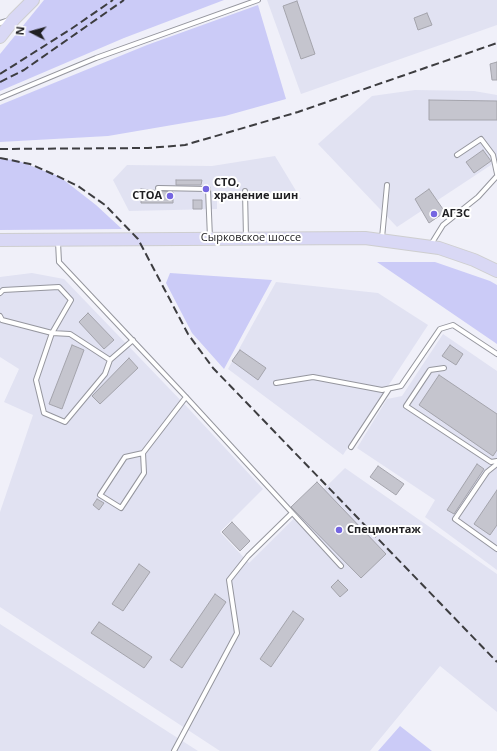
<!DOCTYPE html>
<meta charset="utf-8">
<style>
body{margin:0}
#map{position:relative;width:497px;height:751px;overflow:hidden;background:#f0f0f9;font-family:"Open Sans",sans-serif}
canvas{display:block}
.north{position:absolute;left:12px;top:12px;width:40px;height:40px;-webkit-text-stroke:3px #fff;paint-order:stroke;rotate:276deg;font-size:11px;font-weight:700;line-height:16px;text-align:center;color:#202023}
.north::after{content:'';display:block;margin:auto;width:14px;height:18px;background:#202023;clip-path:polygon(50% 0,100% 100%,50% 72%,0 100%)}
</style>
<div id="map">
<canvas width="497" height="751"></canvas>
<div class="north">N</div>
</div>
<script>
const context = document.querySelector('canvas').getContext('2d');
context.lineJoin = 'round';
function fill(path, color) {
  context.fillStyle = color;
  context.fill(path, 'evenodd');
}
function toPath(rows) {
  const path = new Path2D();
  for (const r of rows) {
    path.moveTo(r[0], r[1]);
    for (let i = 2; i < r.length; i += 2) path.lineTo(r[i], r[i + 1]);
  }
  return path;
}
function trace(path, color, width, dash) {
  context.strokeStyle = color;
  context.lineWidth = width;
  context.lineCap = dash ? 'butt' : 'round';
  context.setLineDash(dash || []);
  context.stroke(path);
}
function drawText(font, color, halo, rows, align = 'center') {
  context.font = font + ' "Open Sans",sans-serif';
  context.lineWidth = 4;
  context.setLineDash([]);
  context.textBaseline = 'middle';
  context.strokeStyle = halo;
  context.fillStyle = color;
  for (const [text, x, y, turn = 0] of rows) {
    context.save();
    context.translate(x, y);
    context.rotate((+turn || 0) * Math.PI / 180);
    context.textAlign = isNaN(turn) ? turn : align;
    if (halo) context.strokeText(text, 0, 0);
    context.fillText(text, 0, 0);
    context.restore();
  }
}
const built = toPath([
 [267,0,497,0,497,25,301,94],
 [415,90,474,91,497,95,497,161,397,227,318,144,372,96],
 [275,156,301,199,217,198,217,209,129,211,113,180,127,165,212,166],
 [32,273,64,279,189,409,263,489,220,532,249,563,345,468,497,574,497,712,440,666,370,751,220,751,0,607,0,512,33,415,4,402,19,369,0,357,0,277],
 [276,282,378,293,428,325,343,455,228,369],
 [443,334,497,371,497,570,425,517,435,500,357,448,387,399,402,396],
 [0,624,198,751,0,751]
]);
const green = toPath([
 [44,0,224,0,124,38,0,91,0,54],
 [258,5,286,99,225,116,108,136,0,142,0,105,147,45],
 [0,159,16,160,60,177,96,205,122,229,0,230],
 [377,262,435,262,490,281,497,285,497,344],
 [170,273,272,280,224,369,192,333,166,283],
 [400,726,432,751,378,751]
]);
const building = toPath([
 [297,1,315,54,301,59,283,6,297,1],
 [427,13,432,25,418,30,414,18,427,13],
 [497,62,497,80,492,80,490,64,497,62],
 [429,100,497,101,497,120,429,120,429,100],
 [483,150,491,161,474,173,466,162,483,150],
 [176,180,202,180,201,185,176,185,176,180],
 [141,189,173,192,173,203,141,203,141,189],
 [429,189,445,212,429,223,415,199,429,189],
 [193,200,202,200,202,209,193,209,193,200],
 [88,313,114,340,104,349,79,322,88,313],
 [72,345,84,350,62,409,49,404,72,345],
 [450,345,463,354,456,365,442,356,450,345],
 [240,350,266,368,258,380,232,361,240,350],
 [129,358,138,368,100,404,92,396,129,358],
 [439,375,497,414,497,450,493,456,419,405,439,375],
 [477,464,484,469,454,514,447,510,477,464],
 [378,466,404,484,396,495,370,477,378,466],
 [317,482,386,554,361,578,291,507,317,482],
 [497,490,497,525,490,535,474,524,497,490],
 [97,499,104,503,99,510,93,505,97,499],
 [232,522,250,541,240,551,222,532,232,522],
 [139,564,150,572,123,611,112,604,139,564],
 [338,580,348,590,340,597,331,587,338,580],
 [215,594,226,602,182,668,170,660,215,594],
 [293,611,304,619,271,667,260,659,293,611],
 [99,622,152,657,144,668,91,633,99,622]
]);
const lane = toPath([
 [0,23,9,20],
 [0,98,96,58,258,0],
 [457,155,481,139,493,155,497,174],
 [158,188,208,189,210,238],
 [245,191,246,238],
 [382,238,387,185],
 [58,242,59,262,186,397,341,566],
 [430,246,443,225,478,197,497,176],
 [0,293,3,290,59,287,71,300,52,333,36,380,44,413,65,422,105,374,110,360],
 [0,316,2,320,52,333,70,334,110,360,133,340],
 [444,368,430,370,406,406,491,462,497,461],
 [276,383,313,377,382,390,401,386,440,329,453,325,497,354],
 [351,447,389,389],
 [143,453,144,473,121,508,100,495,125,457,143,453,186,397],
 [497,464,487,472,455,519,497,549],
 [174,751,237,633,229,580,248,556,292,513]
]);
const primary = toPath([
 [0,37,14,19,33,0],
 [0,240,365,238,439,248,474,260,497,271]
]);
const rail = toPath([
 [0,74,71,29,113,0],
 [0,82,24,70,124,0],
 [0,149,148,148,185,145,298,112,497,43],
 [0,158,30,164,55,175,78,186,105,205,138,239,188,334,213,368,497,662]
]);
const markers = [
 [206,189,4,"#7566e1"],
 [170,196,4,"#7566e1"],
 [434,214,4,"#7566e1"],
 [339,530,4,"#7566e1"]
];
const poiNames = [
 ["СТО,",214,183],
 ["хранение шин",214,196],
 ["СТОА",162,196,"right"],
 ["АГЗС",442,214],
 ["Спецмонтаж",347,530]
];
const streetNames = [
 ["Сырковское шоссе",251,238]
];
fill(built, '#e1e2f2');
fill(green, '#cbcbf7');
fill(building, '#c5c5ce');
trace(building, '#a4a4ac', 1);
trace(lane, '#95969e', 6);
trace(primary, '#cececf', 14);
trace(lane, '#fff', 4);
trace(primary, '#d9d8f5', 12);
trace(rail, '#3d3d40', 2, [8, 4]);
for (const [x, y, r, color] of markers) {
  const dot = new Path2D();
  dot.arc(x, y, r, 0, 2 * Math.PI);
  context.fillStyle = color;
  context.fill(dot);
  trace(dot, '#fff', 1.5);
}
drawText('bold 11px', '#202023', '#fff', poiNames, 'left');
drawText('11px', '#202023', '#fff', streetNames);
</script>
